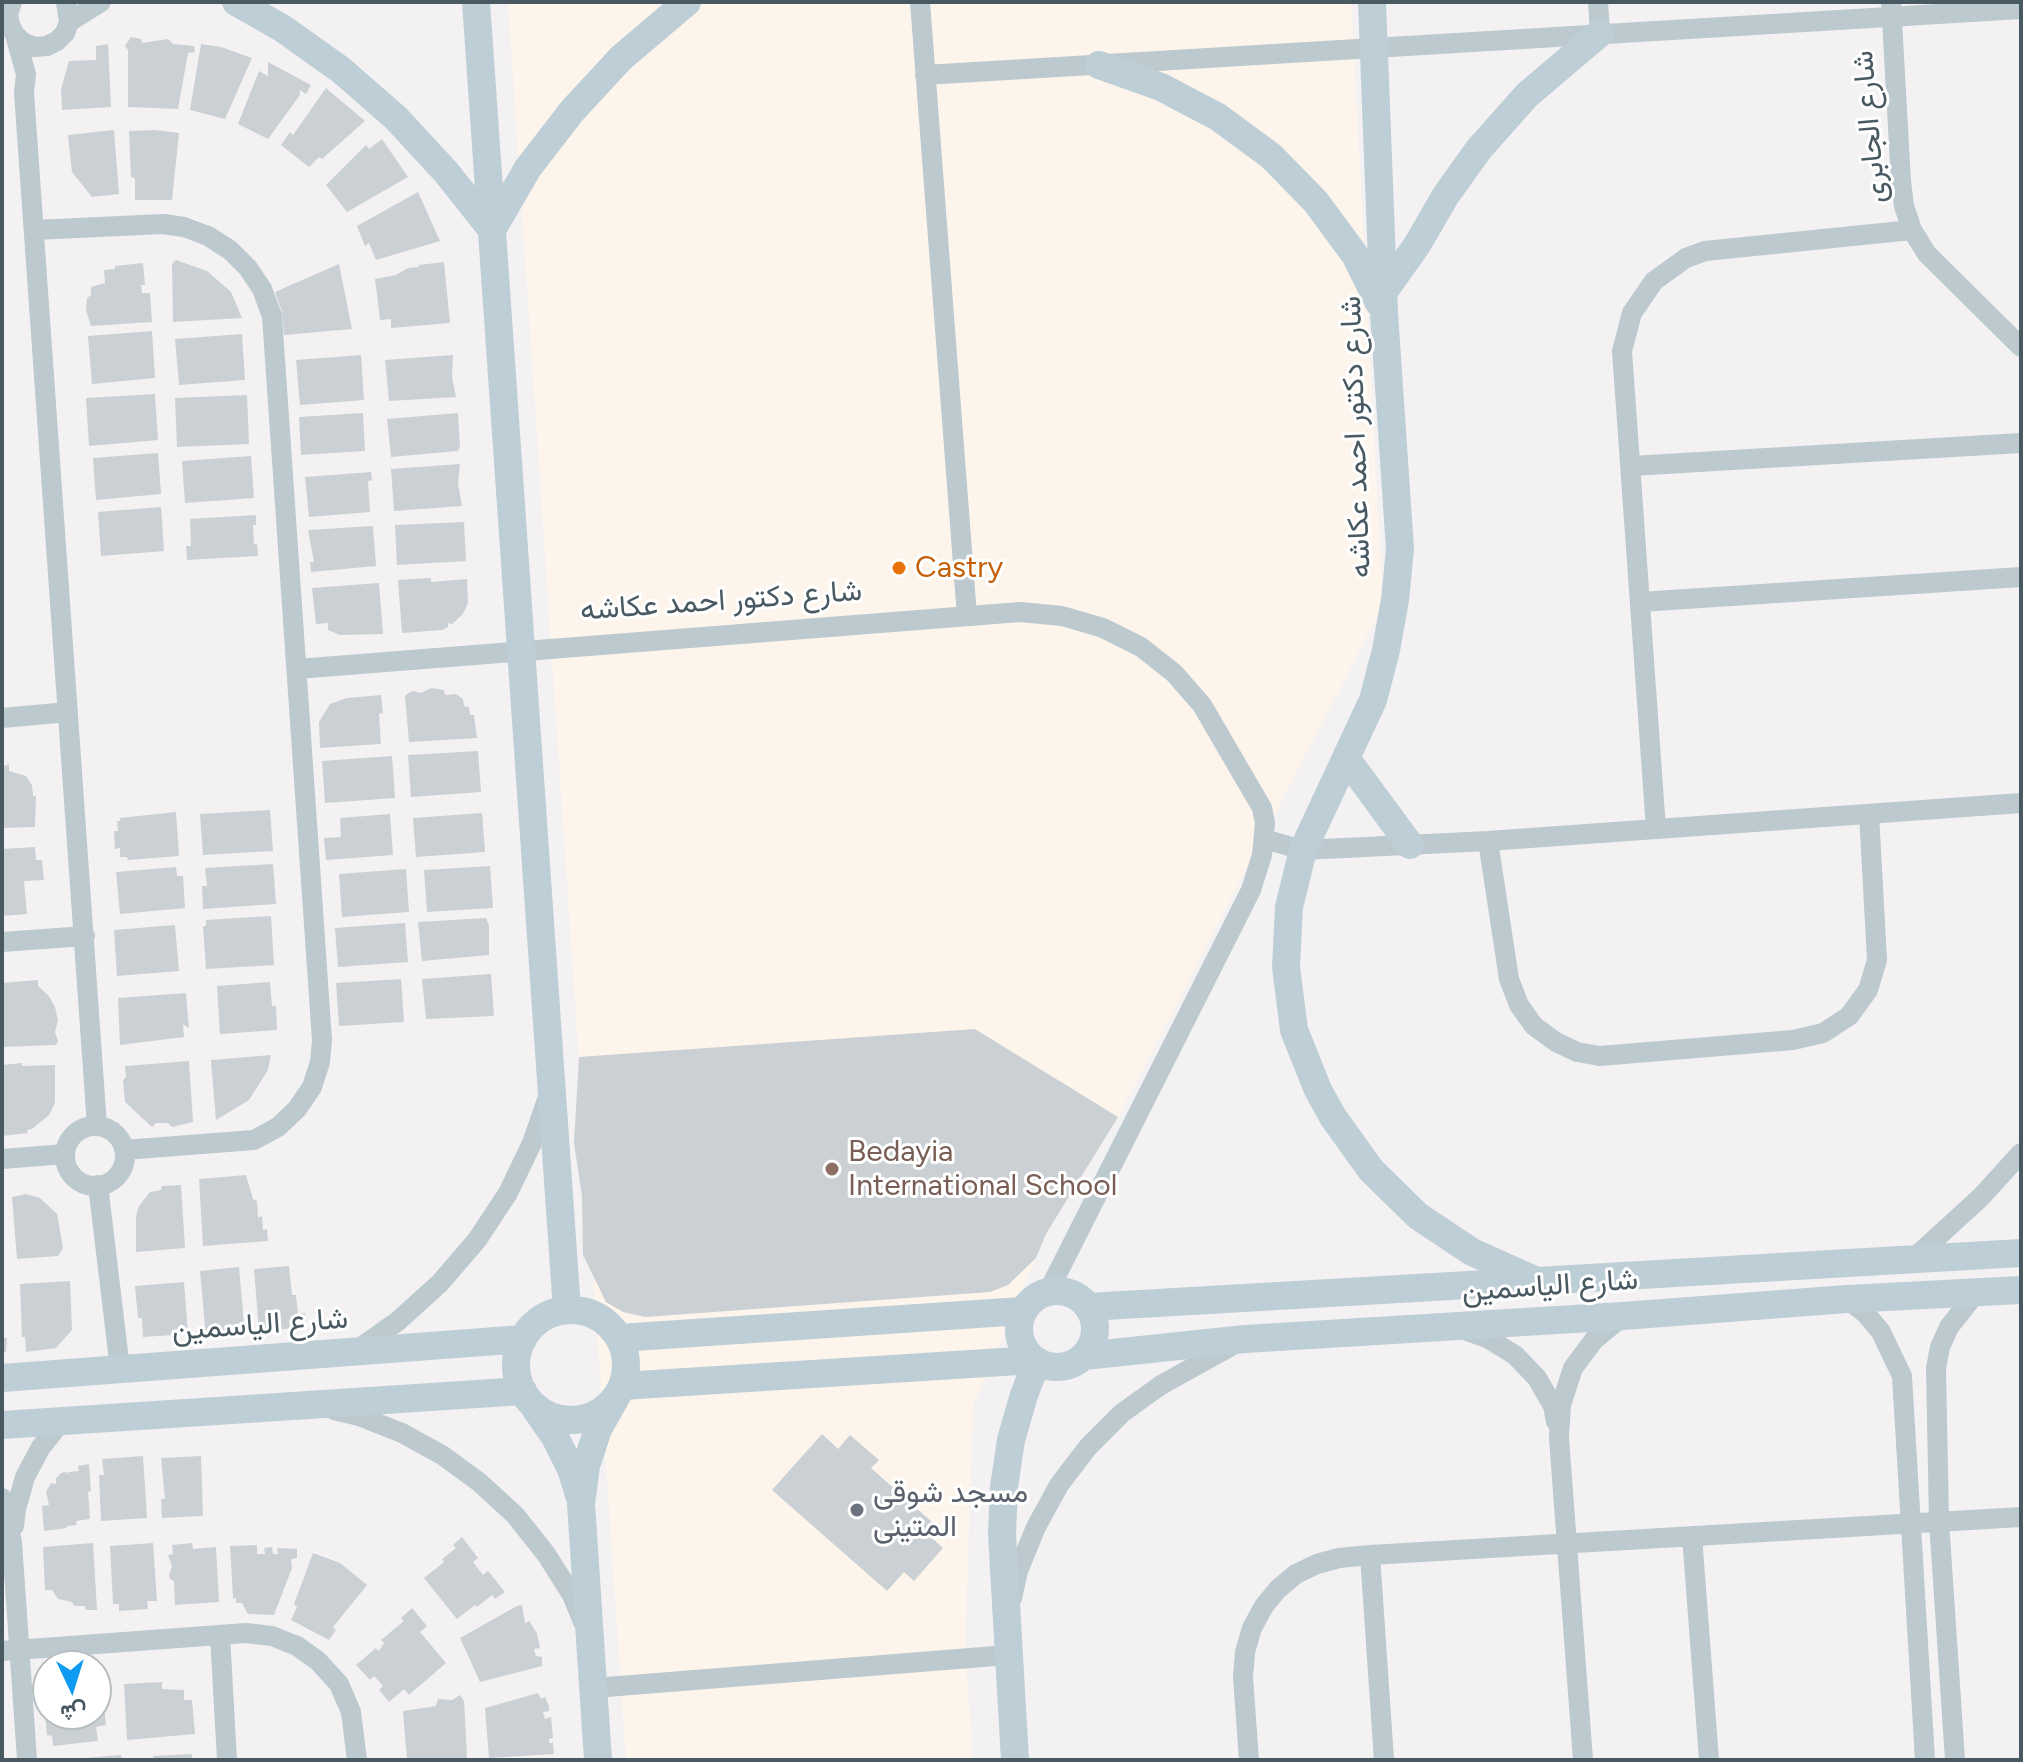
<!DOCTYPE html>
<meta charset="utf-8">
<style>
body{margin:0}
#map{position:relative;width:2023px;height:1762px;overflow:hidden;background:#f4f1f2;font-family:Figtree,Vazirmatn,sans-serif}
canvas{display:block}
.frame{position:absolute;inset:0;border:4px solid #485961;pointer-events:none}
.north{position:absolute;left:32px;top:1650px;width:80px;height:80px;box-sizing:border-box;background:#fff;border:2px solid #b6bdc0;border-radius:50%;rotate:176deg;font-size:22px;font-weight:700;line-height:32px;text-align:center;color:#485961}
.north::after{content:'';display:block;margin:auto;width:28px;height:36px;background:#0e9bf1;clip-path:polygon(50% 0,100% 100%,50% 72%,0 100%)}
</style>
<div id="map">
<canvas width="2023" height="1762"></canvas>
<div class="frame"></div>
<div class="north">ش</div>
</div>
<script>
const context = document.querySelector('canvas').getContext('2d');
context.lineJoin = 'round';
function fill(path, color) {
  context.fillStyle = color;
  context.fill(path, 'evenodd');
}
function toPath(rows) {
  const path = new Path2D();
  for (const r of rows) {
    if (r.length === 3) {
      path.moveTo(r[0] + r[2], r[1]);
      path.arc(r[0], r[1], r[2], 0, 2 * Math.PI);
      continue;
    }
    path.moveTo(r[0], r[1]);
    for (let i = 2; i < r.length; i += 2) path.lineTo(r[i], r[i + 1]);
  }
  return path;
}
function trace(path, color, width, dash) {
  context.strokeStyle = color;
  context.lineWidth = width;
  context.lineCap = dash ? 'butt' : 'round';
  context.setLineDash(dash || []);
  context.stroke(path);
}
function drawText(font, color, halo, rows, align = 'center') {
  context.font = font + ' Figtree,Vazirmatn,sans-serif';
  context.lineWidth = 6;
  context.setLineDash([]);
  context.textBaseline = 'middle';
  context.strokeStyle = halo;
  context.fillStyle = color;
  for (const [text, x, y, turn = 0] of rows) {
    context.save();
    context.translate(x, y);
    context.rotate((+turn || 0) * Math.PI / 180);
    context.textAlign = isNaN(turn) ? turn : align;
    if (halo) context.strokeText(text, 0, 0);
    context.fillText(text, 0, 0);
    context.restore();
  }
}
const commercial = toPath([
 [508,2,1351,2,1383,605,1118,1117,1046,1234,973,1406,965,1649,973,1760,626,1760]
]);
const building = toPath([
 [131,37,141,39,142,43,168,39,173,44,194,46,195,52,188,53,178,109,128,107,128,50,125,46],
 [108,44,111,107,62,110,61,89,69,61,96,60,96,46],
 [201,44,221,47,252,58,225,119,190,110],
 [268,62,311,85,306,94,300,90,300,95,268,139,238,124,259,71,268,76],
 [326,88,365,121,322,159,319,157,309,167,281,145,290,132,293,135],
 [114,130,119,194,92,197,72,172,68,135],
 [155,130,179,133,172,200,135,200,135,178,131,177,129,131],
 [382,139,408,177,347,212,326,185,366,145,369,149],
 [418,192,440,241,376,260,369,243,365,246,357,226],
 [176,260,207,271,231,292,242,318,173,322,172,264],
 [444,262,450,323,391,328,391,319,380,320,375,279,396,275,408,268,419,267,419,265],
 [143,263,145,285,141,285,142,293,150,293,152,322,91,326,86,310,87,298,91,295,91,287,105,283,104,270,115,269,115,266],
 [339,264,352,329,284,335,282,312,275,292],
 [152,331,155,378,92,384,88,336],
 [242,334,245,380,179,385,175,339],
 [361,355,364,400,300,405,296,360],
 [453,355,452,377,456,397,389,401,385,360],
 [155,394,158,440,89,446,86,398],
 [247,395,249,444,177,447,175,398],
 [363,413,365,451,301,455,299,417],
 [458,413,460,447,458,451,391,457,387,419],
 [158,453,161,494,96,500,93,458],
 [251,456,254,498,185,503,182,461],
 [460,464,458,484,462,506,394,511,391,469],
 [371,472,372,480,368,481,370,512,309,517,305,477],
 [161,507,164,551,101,556,98,512],
 [256,515,256,525,253,525,254,544,257,544,258,556,187,560,186,546,191,546,190,519],
 [464,522,466,561,397,565,395,525],
 [373,526,376,566,311,572,310,562,314,562,308,530],
 [431,578,431,582,467,579,468,603,463,614,452,624,448,623,448,627,442,630,402,633,398,580],
 [379,583,383,634,340,635,328,630,328,623,316,624,312,588],
 [431,688,444,690,445,695,456,694,463,699,464,706,469,707,470,715,474,715,477,738,409,742,405,696,408,693,414,691,421,693],
 [381,695,383,713,379,714,381,744,320,748,319,722,330,704,347,698],
 [478,751,481,792,411,797,408,755],
 [392,756,395,798,325,803,322,761],
 [9,764,9,771,26,776,32,785,33,796,36,796,35,827,2,828,2,767],
 [270,810,273,851,203,855,200,814],
 [176,812,179,856,128,860,127,857,120,857,120,848,115,849,114,831,118,831,117,821,120,821,120,818],
 [482,813,485,852,416,857,413,818],
 [390,814,393,855,326,860,324,838,341,837,340,818],
 [35,847,36,860,42,860,44,880,24,881,27,914,2,916,2,849],
 [273,864,276,904,203,909,202,886,207,886,205,868],
 [490,866,493,908,427,912,424,870],
 [176,867,177,876,183,876,185,908,120,914,116,872],
 [406,869,409,912,342,917,339,874],
 [271,916,274,965,206,969,203,926,206,926,206,920],
 [486,918,489,926,489,955,422,961,418,922],
 [405,923,408,962,338,967,335,928],
 [175,925,179,971,117,976,114,930],
 [491,974,494,1016,426,1019,422,979],
 [401,979,404,1022,339,1026,336,983],
 [38,980,38,986,49,996,55,1007,58,1020,55,1032,58,1041,56,1045,2,1047,2,983],
 [270,982,272,1006,276,1006,277,1030,220,1034,217,986],
 [186,993,189,1028,183,1024,184,1037,120,1045,118,998],
 [975,1029,1118,1117,1046,1234,1036,1258,1008,1285,990,1292,645,1317,623,1312,606,1302,583,1255,582,1196,574,1143,579,1057],
 [271,1055,268,1070,249,1100,216,1120,211,1060],
 [189,1061,193,1122,172,1127,168,1123,156,1123,152,1127,125,1102,123,1080,126,1077,125,1066],
 [22,1063,22,1066,55,1065,55,1103,49,1115,32,1129,27,1130,28,1133,2,1136,2,1065],
 [246,1175,253,1199,257,1201,258,1218,262,1216,263,1230,267,1229,268,1241,203,1246,199,1179],
 [181,1185,185,1248,136,1252,136,1216,139,1206,150,1192,161,1190,162,1186],
 [26,1194,40,1198,57,1214,63,1248,58,1256,17,1259,12,1197],
 [289,1266,292,1295,296,1295,298,1314,305,1313,306,1321,298,1322,298,1328,259,1331,254,1269],
 [239,1267,245,1336,206,1339,200,1271],
 [70,1281,72,1330,56,1348,26,1352,25,1337,22,1337,20,1284],
 [184,1282,188,1334,143,1337,142,1318,138,1318,135,1286],
 [2,1338,7,1338,6,1352,2,1353],
 [822,1434,838,1449,850,1435,879,1460,871,1468,941,1530,933,1539,943,1548,914,1581,904,1572,887,1591,772,1490],
 [143,1456,147,1518,101,1521,99,1475,104,1475,102,1459],
 [201,1456,203,1516,162,1518,161,1499,165,1499,161,1458],
 [89,1464,91,1491,88,1492,90,1519,76,1521,77,1525,67,1526,67,1528,44,1531,42,1506,49,1505,46,1492,51,1483,56,1484,56,1478,61,1473,66,1472,69,1475,68,1472,79,1471,78,1466],
 [462,1537,478,1558,473,1562,483,1575,488,1571,505,1592,495,1599,492,1595,477,1607,475,1605,457,1619,424,1578,444,1562,442,1559,456,1548,453,1545],
 [93,1543,97,1610,86,1610,85,1606,74,1606,72,1602,58,1599,52,1590,45,1590,43,1547],
 [153,1543,157,1601,147,1601,148,1609,119,1611,119,1604,113,1604,110,1546],
 [192,1543,193,1549,216,1547,219,1602,175,1605,174,1581,170,1579,169,1575,172,1566,168,1555,173,1554,172,1545],
 [257,1545,257,1554,265,1554,264,1548,272,1547,273,1554,278,1554,277,1548,297,1549,297,1558,291,1559,292,1568,274,1615,248,1614,242,1603,236,1603,236,1598,233,1599,230,1546],
 [313,1553,340,1563,367,1585,333,1627,336,1630,329,1640,291,1620,297,1607,294,1604],
 [522,1605,525,1623,529,1621,537,1633,540,1648,534,1649,536,1656,542,1657,542,1666,480,1682,460,1638,517,1606],
 [412,1608,427,1626,420,1632,446,1663,409,1695,404,1689,389,1702,379,1690,383,1686,374,1676,370,1680,356,1665,376,1648,378,1651,381,1648,384,1643,381,1640,404,1621,401,1618],
 [162,1682,162,1689,184,1690,184,1700,192,1700,195,1734,127,1740,124,1684],
 [96,1687,102,1687,106,1725,96,1727,98,1741,53,1746,52,1736,47,1735,45,1714,96,1714],
 [538,1693,541,1699,545,1697,549,1706,549,1711,543,1712,545,1719,551,1717,553,1738,549,1739,549,1743,553,1743,554,1754,489,1758,485,1708],
 [460,1695,464,1701,467,1757,464,1760,407,1760,403,1711,436,1706,438,1699,452,1700],
 [192,1754,192,1760,154,1760,153,1756],
 [121,1755,122,1760,85,1760,85,1758]
]);
const street = toPath([
 [12,2,8,14,10,25,15,35,24,43,35,47,47,46,57,41,65,33,69,22,66,2],
 [920,2,967,616],
 [1598,2,1600,33],
 [1891,2,1901,181,1904,206,1912,230,1927,254,2021,347],
 [69,22,101,2],
 [15,35,26,74,24,93,97,1126],
 [925,75,2021,9],
 [34,230,163,224,184,227,208,236,230,250,248,268,262,289,272,316,322,1040,320,1062,312,1087,297,1109,278,1127,254,1140,124,1150],
 [1631,466,2021,443],
 [1640,602,2021,577],
 [297,669,1020,612,1062,616,1103,628,1141,647,1174,673,1202,705,1262,808,1265,823,1262,855,1251,890,1048,1292],
 [2,718,68,712],
 [1656,829,1622,351,1632,313,1654,281,1686,258,1705,251,1912,230],
 [1264,839,1303,850,1488,841,2021,803],
 [1488,841,1509,979,1519,1005,1534,1026,1556,1042,1577,1052,1600,1056,1793,1040,1823,1033,1849,1016,1868,990,1877,960,1869,814],
 [2,942,85,936],
 [95,1156,30],
 [2,1159,65,1154],
 [98,1185,120,1369],
 [1911,1261,1981,1197,2021,1153],
 [1847,1299,1866,1314,1881,1332,1902,1376,1925,1760],
 [1462,1329,1487,1338,1515,1355,1537,1378,1553,1406,1556,1422],
 [357,1350,398,1321,440,1283,477,1240,508,1193,532,1143,548,1097],
 [334,1410,359,1416,402,1433,442,1455,479,1482,515,1515,546,1554,572,1595,583,1622],
 [2,1498,12,1542,27,1760],
 [14,1526,16,1509,25,1477,41,1447,62,1421],
 [1692,1536,1709,1760],
 [1370,1555,1384,1760],
 [1012,1598,1018,1571,1036,1527,1059,1485,1088,1447,1122,1413,1161,1385,1235,1344],
 [220,1635,227,1760],
 [2,1651,246,1633,272,1636,297,1646,318,1661,339,1684,351,1712,357,1760],
 [594,1688,1008,1655],
 [1249,1760,1243,1677,1245,1652,1252,1628,1264,1606,1278,1589,1296,1574,1317,1564,1339,1558,1370,1555,2021,1517],
 [1583,1760,1559,1438,1561,1405,1573,1368,1594,1340,1623,1316],
 [1955,1760,1939,1521,1936,1368,1940,1347,1949,1327,1976,1293]
]);
const secondary = toPath([
 [236,2,282,28,341,70,396,118,446,172,492,230,528,168,572,111,621,58,687,2],
 [476,2,567,1310],
 [1372,2,1384,313,1400,549,1395,600,1386,650,1373,700,1303,850,1289,907,1286,967,1294,1030,1318,1090,1333,1117,1371,1170,1418,1216,1472,1252,1539,1282],
 [1099,65,1161,87,1218,117,1271,156,1316,202,1355,255,1379,303],
 [1383,293,1417,245,1446,195,1479,149,1527,95,1600,33],
 [1346,758,1410,845],
 [1057,1329,38],
 [1088,1307,2021,1253],
 [571,1365,55],
 [619,1338,1022,1311],
 [1084,1356,1245,1339,1623,1316,1847,1299,2021,1290],
 [2,1378,523,1339],
 [622,1386,1034,1360],
 [535,1408,555,1437,571,1469,579,1495],
 [2,1425,523,1391],
 [598,1760,581,1504,586,1466,598,1429,615,1399],
 [1015,1760,1002,1534,1004,1487,1011,1440,1024,1395,1037,1361]
]);
const markers = [
 [899,568,8,"#e8710a"],
 [832,1169,8,"#8d6e63"],
 [857,1510,8,"#6b7280"]
];
const streetNames = [
 ["شارع الجابرى",1870,127,-95],
 ["شارع دكتور احمد عكاشه",1356,437,-92],
 ["شارع دكتور احمد عكاشه",721,601,-4],
 ["شارع الياسمين",1550,1286,-4],
 ["شارع الياسمين",260,1325,-4]
];
const foodNames = [
 ["Castry",915,568]
];
const educationNames = [
 ["Bedayia",848,1152],
 ["International School",848,1186]
];
const worshipNames = [
 ["مسجد شوقى",873,1493],
 ["المتينى",873,1527]
];
fill(commercial, '#fdf5ec');
fill(building, '#cbd0d4');
trace(street, '#bcc9cf', 20);
trace(secondary, '#beced6', 28);
for (const [x, y, r, color] of markers) {
  const dot = new Path2D();
  dot.arc(x, y, r, 0, 2 * Math.PI);
  context.fillStyle = color;
  context.fill(dot);
  trace(dot, '#fff', 3);
}
drawText('30px', '#485961', '#fff', streetNames);
drawText('30px', '#c56008', '#fff', foodNames, 'left');
drawText('30px', '#785e54', '#fff', educationNames, 'left');
drawText('30px', '#5b616d', '#fff', worshipNames, 'left');
</script>
